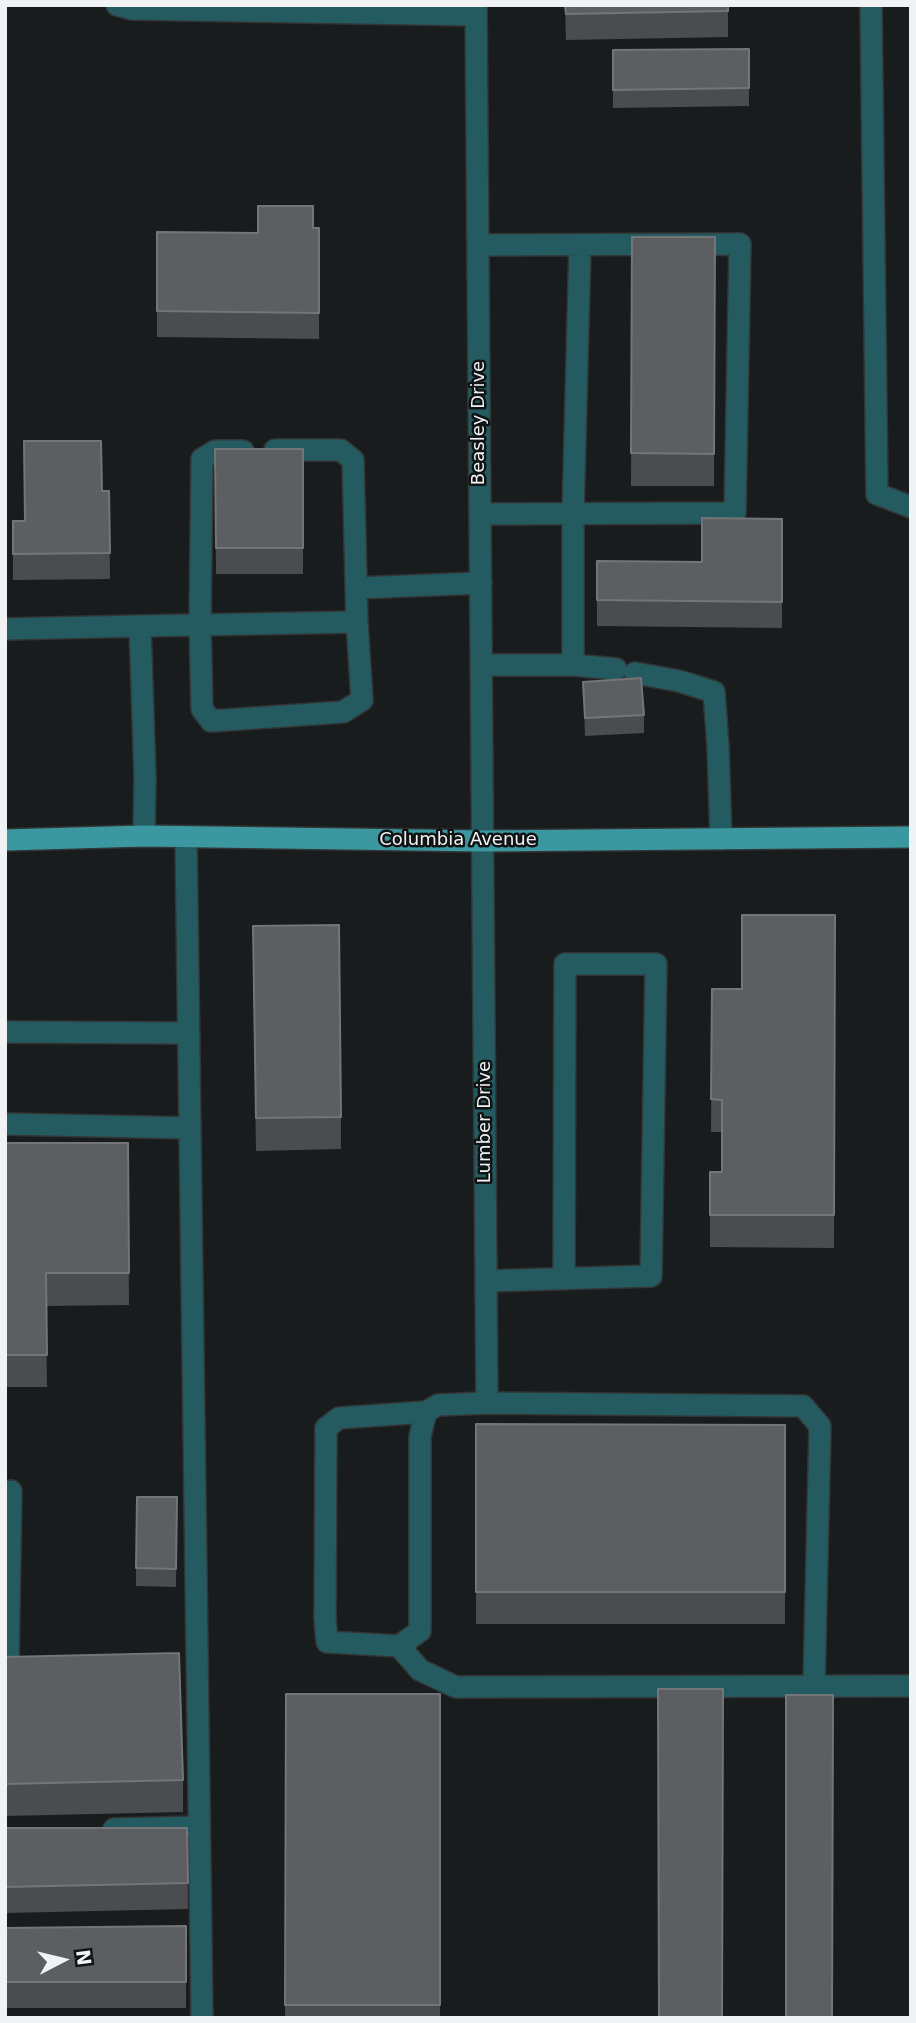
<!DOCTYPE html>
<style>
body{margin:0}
#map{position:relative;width:916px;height:2023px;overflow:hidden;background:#191c1d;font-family:"DejaVu Sans",sans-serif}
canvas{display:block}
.frame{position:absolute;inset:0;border:7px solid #f0f2f3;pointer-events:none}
.north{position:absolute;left:28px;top:1925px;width:70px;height:70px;-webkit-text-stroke:5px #101314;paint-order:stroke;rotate:83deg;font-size:19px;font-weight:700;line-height:28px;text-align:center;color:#f0f2f3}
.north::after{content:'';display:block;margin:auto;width:24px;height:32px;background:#f0f2f3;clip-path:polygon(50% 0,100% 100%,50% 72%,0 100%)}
</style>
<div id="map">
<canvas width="916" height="2023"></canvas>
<div class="frame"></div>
<div class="north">N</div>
</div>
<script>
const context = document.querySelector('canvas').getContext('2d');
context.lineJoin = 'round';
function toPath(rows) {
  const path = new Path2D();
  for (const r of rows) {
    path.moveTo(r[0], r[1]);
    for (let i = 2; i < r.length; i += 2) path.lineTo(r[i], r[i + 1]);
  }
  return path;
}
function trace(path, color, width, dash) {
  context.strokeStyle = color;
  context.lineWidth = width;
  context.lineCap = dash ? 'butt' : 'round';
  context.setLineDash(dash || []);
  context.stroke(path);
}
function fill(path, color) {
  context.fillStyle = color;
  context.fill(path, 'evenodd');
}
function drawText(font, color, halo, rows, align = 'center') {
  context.font = font + ' "DejaVu Sans",sans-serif';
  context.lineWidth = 5;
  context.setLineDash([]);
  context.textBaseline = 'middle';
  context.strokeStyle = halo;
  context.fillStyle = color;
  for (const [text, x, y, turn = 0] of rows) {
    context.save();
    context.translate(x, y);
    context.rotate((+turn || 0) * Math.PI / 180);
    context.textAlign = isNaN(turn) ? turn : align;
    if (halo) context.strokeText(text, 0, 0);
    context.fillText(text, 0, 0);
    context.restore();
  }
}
const minor = toPath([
 [117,5,132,9,476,15],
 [476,5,487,1403],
 [871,5,877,494,911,507],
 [478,245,740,244,735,513,480,514],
 [243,451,215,451,202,459,200,625,202,709,211,721,343,712,362,700,357,622],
 [357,588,481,583],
 [140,626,357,622,353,460,341,450,275,450],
 [5,629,140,626,145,777,144,836],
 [481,665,573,665,573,514,580,245],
 [573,665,616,669],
 [635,673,679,681,714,692,718,746,721,839],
 [186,837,202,2018],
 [5,1032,189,1033],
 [5,1124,190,1128],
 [486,1281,651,1276,656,964,565,964,564,1279],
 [426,1412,420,1436,420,1631,399,1646,327,1642,325,1618,326,1428,339,1418,426,1412,438,1405,487,1403,803,1406,820,1426,814,1686],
 [399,1646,420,1670,456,1687,911,1686],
 [8,1662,11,1491],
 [114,1829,199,1827]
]);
const major = toPath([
 [5,840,144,836,483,841,911,837]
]);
const wall = toPath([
 [565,5,728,5,728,37,566,40],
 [749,49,749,106,613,108,613,50],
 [313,228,319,228,319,339,157,337,157,232,258,233],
 [632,237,715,237,714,486,631,486],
 [215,449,303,449,303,574,216,574],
 [102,491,109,491,110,579,13,580,13,521,25,521],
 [782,519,782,628,597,626,597,561,702,562],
 [583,682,644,715,644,733,585,736],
 [835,915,834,1248,710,1247,710,1172,722,1172,722,1132,711,1132,712,989,742,989],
 [253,958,341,1117,341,1149,256,1151],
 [5,1143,128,1143,129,1305,46,1306,47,1387,5,1387],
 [476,1424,785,1425,785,1624,476,1624],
 [177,1497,176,1587,136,1586,136,1568],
 [5,1657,183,1780,183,1812,5,1816],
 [286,1694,440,1694,440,2018,285,2018],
 [5,1828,187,1828,188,1909,5,1913],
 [186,1926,186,2008,5,2008,5,1928]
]);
const building = toPath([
 [565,5,728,5,728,11,566,14,565,5],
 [749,49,749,88,613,90,613,50,749,49],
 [258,206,313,206,313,228,319,228,319,313,157,311,157,232,258,233,258,206],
 [632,237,715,237,714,454,631,453,632,237],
 [24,441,101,441,102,491,109,491,110,553,13,554,13,521,25,521,24,441],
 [215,449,303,449,303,548,216,548,215,449],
 [702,518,782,519,782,602,597,600,597,561,702,562,702,518],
 [641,678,644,715,585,718,583,682,641,678],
 [742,915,835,915,834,1215,710,1215,710,1172,722,1172,722,1100,711,1099,712,989,742,989,742,915],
 [339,925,341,1117,256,1118,253,926,339,925],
 [5,1143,128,1143,129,1273,46,1273,47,1355,5,1355,5,1143],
 [476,1424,785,1425,785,1592,476,1592,476,1424],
 [137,1497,177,1497,176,1569,136,1568,137,1497],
 [179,1653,183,1780,5,1784,5,1657,179,1653],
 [658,1689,723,1689,722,2018,659,2018,658,1689],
 [286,1694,440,1694,440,2005,285,2005,286,1694],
 [786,1695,833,1695,832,2018,786,2018,786,1695],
 [5,1828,187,1828,188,1883,5,1887,5,1828],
 [186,1926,186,1982,5,1982,5,1928,186,1926]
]);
const streetNames = [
 ["Beasley Drive",479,423,-90],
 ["Columbia Avenue",458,840],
 ["Lumber Drive",485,1122,-90]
];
trace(minor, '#333637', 24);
trace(major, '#333637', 24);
trace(minor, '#245b60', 21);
trace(major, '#3b98a0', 21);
fill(wall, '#4a4c4f');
fill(building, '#5c5e61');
trace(building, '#737578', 2);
drawText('18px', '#f0f2f3', '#101314', streetNames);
</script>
